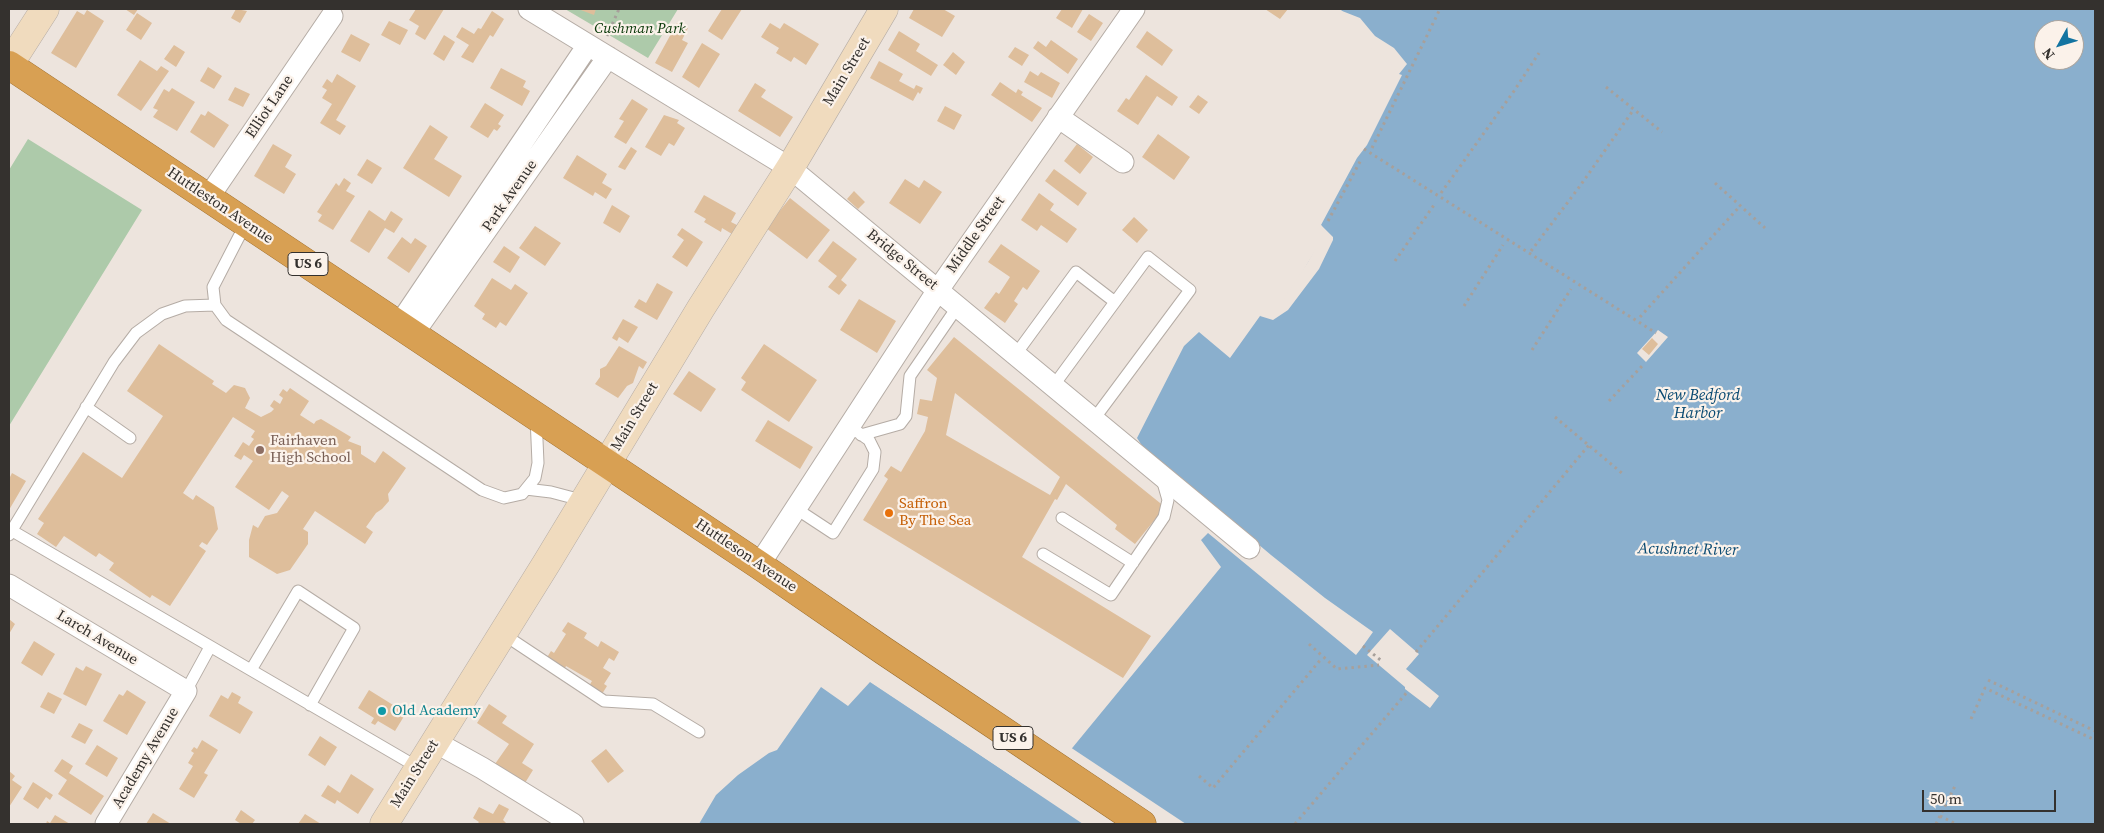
<!DOCTYPE html>
<style>
body{margin:0}
#map{position:relative;width:2104px;height:833px;overflow:hidden;background:#ede4dd;font-family:"Source Serif 4",serif}
canvas{display:block}
.frame{position:absolute;inset:0;border:10px solid #34312e;pointer-events:none}
.north{position:absolute;left:2034px;top:20px;width:50px;height:50px;box-sizing:border-box;background:#fbf2ea;border:1px solid #aba59f;border-radius:50%;rotate:231deg;font-size:14px;font-weight:700;line-height:20px;text-align:center;color:#34312e}
.north::after{content:'';display:block;margin:auto;width:18px;height:22px;background:#1374a1;clip-path:polygon(50% 0,100% 100%,50% 72%,0 100%)}
.scale{position:absolute;left:1922px;top:790px;width:134px;height:22px;box-sizing:border-box;border:2px solid #34312e;border-top:0;padding-left:6px;font-size:15px;line-height:18px;white-space:nowrap;color:#34312e;-webkit-text-stroke:4px #fbf2ea;paint-order:stroke}
</style>
<div id="map">
<canvas width="2104" height="833"></canvas>
<div class="frame"></div>
<div class="north">N</div>
<div class="scale">50 m</div>
</div>
<script>
const context = document.querySelector('canvas').getContext('2d');
context.lineJoin = 'round';
function fill(path, color) {
  context.fillStyle = color;
  context.fill(path, 'evenodd');
}
function toPath(rows) {
  const path = new Path2D();
  for (const r of rows) {
    path.moveTo(r[0], r[1]);
    for (let i = 2; i < r.length; i += 2) path.lineTo(r[i], r[i + 1]);
  }
  return path;
}
function trace(path, color, width, dash) {
  context.strokeStyle = color;
  context.lineWidth = width;
  context.lineCap = dash ? 'butt' : 'round';
  context.setLineDash(dash || []);
  context.stroke(path);
}
function drawText(font, color, halo, rows, align = 'center') {
  context.font = font + ' "Source Serif 4",serif';
  context.lineWidth = 4.5;
  context.setLineDash([]);
  context.textBaseline = 'middle';
  context.strokeStyle = halo;
  context.fillStyle = color;
  for (const [text, x, y, turn = 0] of rows) {
    context.save();
    context.translate(x, y);
    context.rotate((+turn || 0) * Math.PI / 180);
    context.textAlign = isNaN(turn) ? turn : align;
    if (halo) context.strokeText(text, 0, 0);
    context.fillText(text, 0, 0);
    context.restore();
  }
}
const green = toPath([
 [565,9,678,9,648,58],
 [28,139,142,210,9,426,9,170]
]);
const water = toPath([
 [1340,9,2095,9,2095,824,699,824,716,795,738,775,769,753,777,750,821,687,848,706,870,682,1036,792,1221,567,1201,540,1208,533,1356,655,1363,646,1373,632,1325,598,1271,555,1143,447,1137,438,1184,346,1199,332,1230,358,1260,316,1273,313,1284,302,1326,233,1321,225,1357,158,1367,145,1402,75,1399,74,1399,69],
 [2044,30,2074,30,2074,60,2044,60]
]);
const pier = toPath([
 [1337,9,1360,18,1375,36,1394,48,1407,64,1399,74,1388,60,1370,48,1337,15],
 [1321,225,1333,237,1333,240,1319,269,1288,310,1273,320,1260,316,1264,313,1272,311,1283,300,1308,262,1322,237,1323,233,1320,228],
 [1658,330,1668,337,1646,362,1637,353],
 [1390,629,1419,654,1406,669,1439,696,1430,708,1405,689,1405,687,1367,655],
 [868,680,871,680,1035,789,1070,747,1186,824,1083,824]
]);
const building = toPath([
 [125,9,138,9,134,15],
 [236,9,247,11,240,23,231,18],
 [416,9,444,9,425,40,415,34,419,26,409,20],
 [578,9,596,9,594,15],
 [722,9,742,9,722,40,708,31],
 [914,9,943,9,955,16,942,37,909,18],
 [1062,9,1083,9,1072,28,1056,18],
 [1265,9,1288,9,1280,19],
 [87,10,104,21,76,68,51,53,77,11,84,15],
 [492,11,504,19,493,37,490,35,473,63,461,57,469,45,456,37,462,27,474,34,478,28,481,29],
 [137,13,152,23,141,40,126,30],
 [1089,14,1103,23,1091,41,1077,32],
 [389,21,408,30,400,45,381,35],
 [677,23,688,28,682,40,688,43,672,72,655,63],
 [770,23,780,29,784,23,819,44,806,65,794,57,791,62,776,53,779,48,761,37],
 [899,31,920,44,916,51,938,65,931,76,888,50],
 [1147,31,1173,50,1162,66,1136,47],
 [351,34,370,44,360,62,341,52],
 [444,35,455,42,444,61,433,54],
 [1051,40,1078,59,1068,74,1033,48,1038,41,1046,47],
 [702,43,720,54,699,88,682,77],
 [174,45,185,52,176,67,164,59],
 [1015,47,1029,55,1022,66,1008,57],
 [953,52,965,62,956,75,943,65],
 [140,60,157,71,161,66,169,71,141,111,117,95],
 [879,61,903,74,899,81,914,89,916,85,923,88,920,94,918,92,913,101,870,78],
 [208,67,222,76,214,89,200,81],
 [501,68,526,81,523,87,530,91,522,106,490,88],
 [1030,71,1038,76,1041,72,1060,83,1052,98,1024,82],
 [337,74,356,86,336,120,346,126,340,135,320,123,332,104,322,98,327,90,322,87,327,79,332,83],
 [1146,75,1178,97,1172,106,1157,96,1138,125,1117,111,1126,98,1129,100],
 [1000,82,1016,93,1018,89,1023,92,1021,95,1042,108,1032,122,991,95],
 [755,83,766,90,761,97,793,117,780,137,738,111],
 [235,87,250,94,243,107,228,100],
 [172,88,195,102,177,131,153,117,158,110,153,108,164,89,169,92],
 [1198,95,1208,102,1199,114,1189,107],
 [632,99,648,109,626,144,614,137,624,121,619,119],
 [485,103,504,115,498,124,501,126,497,131,494,129,488,138,470,127],
 [945,106,962,115,954,130,937,121],
 [208,111,229,125,214,148,190,132,201,114,205,116],
 [664,115,679,120,677,123,685,128,674,146,669,143,661,156,645,147],
 [430,125,448,137,434,159,462,176,449,197,403,168],
 [1158,134,1190,157,1174,180,1142,157],
 [273,144,292,155,285,167,296,174,284,194,254,176],
 [1077,144,1093,157,1080,174,1064,161],
 [631,147,637,151,625,170,618,167],
 [577,155,607,174,602,183,612,189,606,199,595,192,593,196,563,178],
 [367,159,382,168,372,184,357,175],
 [1054,169,1087,193,1078,206,1045,181],
 [344,178,351,183,346,191,355,196,333,230,318,221,322,215,317,212,336,183,339,186],
 [905,179,919,188,924,180,942,192,920,224,889,203],
 [854,191,865,202,858,209,847,199],
 [1039,193,1054,204,1050,210,1077,229,1067,243,1041,225,1037,231,1021,220],
 [704,195,736,213,731,222,737,225,732,234,722,228,721,232,704,222,706,219,694,212],
 [790,198,830,230,807,259,766,228],
 [612,205,630,216,620,233,603,223],
 [369,210,385,221,391,211,403,219,394,233,385,228,369,253,350,241],
 [1134,217,1148,230,1137,243,1122,230],
 [535,226,561,243,545,266,519,248],
 [682,228,703,242,687,267,672,257,684,240,677,235],
 [402,237,411,244,415,238,427,246,409,273,387,258],
 [833,241,857,259,841,280,847,285,839,295,828,287,837,276,818,261],
 [1001,244,1040,271,1027,290,1023,287,1014,301,1018,304,1005,323,984,308,996,292,999,294,1010,277,988,262],
 [504,246,520,257,510,273,493,262],
 [492,278,511,290,515,284,528,293,506,326,500,322,496,328,482,319,485,314,474,306],
 [657,283,673,292,657,320,634,307,639,299,646,303],
 [859,299,896,321,877,353,840,330],
 [623,319,638,327,628,343,619,337,617,341,612,338],
 [954,337,1165,507,1135,544,1115,529,1117,525,1066,484,1057,500,1055,499,1022,557,1151,636,1123,678,863,520,888,479,884,476,891,466,901,472,925,431,928,417,917,414,920,399,932,401,937,378,927,370],
 [955,393,1060,477,1050,495,946,435],
 [1652,338,1658,344,1649,355,1642,349],
 [159,344,214,381,212,384,226,393,234,385,245,388,250,398,245,408,261,417,271,412,274,409,270,406,274,400,280,404,283,398,279,395,283,389,287,392,290,388,309,401,300,415,314,424,316,421,321,419,351,437,348,441,361,446,361,454,375,463,383,451,406,468,388,494,389,501,382,509,376,513,366,527,373,532,365,544,315,511,303,529,308,532,308,544,290,570,277,574,249,557,249,540,253,525,258,528,265,516,277,513,289,496,282,491,269,510,235,487,253,461,244,455,241,460,234,456,243,442,249,446,254,439,251,437,255,431,233,417,183,493,193,500,196,495,214,507,218,529,207,545,202,542,199,546,206,551,170,606,152,595,150,598,109,570,114,563,99,553,96,557,64,536,56,547,37,534,44,523,38,519,83,452,122,478,163,416,127,391],
 [764,344,817,380,789,422,741,390,746,382,741,378],
 [619,346,647,362,643,369,639,366,633,383,627,386,618,398,595,384,600,377,600,369,606,366],
 [689,371,716,389,701,412,673,394],
 [768,420,813,447,800,469,755,441],
 [12,473,26,481,9,510,9,479],
 [9,619,15,624,9,634],
 [568,622,587,633,584,638,598,647,601,641,619,652,614,661,609,658,603,668,611,673,604,684,607,686,602,694,589,686,592,681,566,666,564,670,546,659,551,651,554,653,566,634,562,631],
 [34,641,55,654,42,676,21,663],
 [86,666,102,674,86,706,63,694,76,667,83,671],
 [127,690,146,702,127,735,103,721,119,694,123,696],
 [369,690,406,713,395,731,378,721,375,725,371,723,374,718,358,708],
 [48,692,62,699,54,714,40,707],
 [232,692,241,697,238,703,253,712,240,734,209,716,221,695,228,699],
 [489,704,507,716,502,723,534,744,522,763,533,770,525,783,495,764,509,744,477,723],
 [79,723,93,730,85,744,71,737],
 [320,736,337,747,325,766,308,755],
 [202,740,218,750,204,773,208,775,194,798,179,789,193,766,188,763,194,753,191,751,194,747,197,749],
 [97,745,118,758,107,777,85,764],
 [606,749,624,771,608,783,591,761],
 [62,759,73,766,69,773,104,796,91,815,58,794,67,780,54,771],
 [9,771,15,776,12,780,22,787,9,807],
 [351,774,374,789,358,814,337,800,335,804,321,796,328,785,340,793],
 [33,782,53,795,50,800,46,797,38,809,23,799],
 [499,804,509,809,503,820,507,824,477,824,479,822,473,818,479,807,493,814],
 [241,810,255,820,252,824,241,824,235,820],
 [153,813,171,824,146,824],
 [305,814,321,824,298,824],
 [55,815,70,824,46,824,47,821,50,823]
]);
const path = toPath([
 [607,36,619,9],
 [1606,87,1662,132],
 [1372,148,1440,9],
 [1364,149,1656,333],
 [1715,183,1765,228],
 [1441,193,1514,91,1539,53],
 [1328,221,1362,158],
 [1531,251,1580,186,1634,109],
 [1395,261,1434,205],
 [1464,306,1503,245],
 [1640,317,1740,206],
 [1532,350,1571,289],
 [1609,401,1643,365],
 [1555,417,1623,474],
 [1309,644,1337,669,1379,665],
 [1363,646,1383,662],
 [1416,652,1589,445],
 [1988,680,2095,731],
 [1971,719,1985,688,2095,740],
 [1199,776,1213,788,1322,658],
 [1940,816,1956,824],
 [1295,824,1408,691],
 [1936,824,1955,786]
]);
const service = toPath([
 [246,223,213,287,215,305,226,320,482,490,504,498,522,494,535,478,538,463,536,417],
 [1016,354,1076,272,1115,302],
 [1054,385,1148,257,1190,290,1094,419],
 [86,407,130,438],
 [861,435,900,424,906,416,910,376,958,306],
 [526,489,551,492,585,501],
 [795,508,833,533,873,469,875,452,869,440,849,426],
 [1062,518,1133,563],
 [9,529,419,768],
 [9,535,114,362,136,333,162,314,185,306,215,305],
 [1043,554,1111,595,1164,517,1168,500,1162,479],
 [503,634,604,701,653,704,699,732],
 [251,670,298,591,354,628,310,705],
 [186,691,210,647]
]);
const minor = toPath([
 [529,9,790,168,1249,548],
 [1058,117,1123,162],
 [208,198,332,16],
 [399,325,588,45],
 [413,334,608,57],
 [759,565,938,290,1134,9],
 [9,585,186,691,106,824],
 [435,742,482,768,573,824]
]);
const secondary = toPath([
 [9,65,45,9],
 [384,824,546,564,701,308,790,168,884,9]
]);
const trunk = toPath([
 [9,65,759,565,884,651,1142,824]
]);
const markers = [
 [260,450,5,"#8d6e63"],
 [889,513,5,"#e8710a"],
 [382,711,5,"#0f9aa8"]
];
const shields = [
 [308,264,40],
 [1013,738,40]
];
const shieldNames = [
 ["US 6",308,264],
 ["US 6",1013,738]
];
const parkNames = [
 ["Cushman Park",640,29]
];
const streetNames = [
 ["Main Street",847,72,-59],
 ["Elliot Lane",270,107,-56],
 ["Park Avenue",510,196,-55],
 ["Huttleston Avenue",220,206,34],
 ["Middle Street",976,235,-55],
 ["Bridge Street",902,260,39],
 ["Main Street",635,417,-59],
 ["Huttleson Avenue",746,556,34],
 ["Larch Avenue",97,638,31],
 ["Academy Avenue",146,758,-59],
 ["Main Street",415,774,-58]
];
const educationNames = [
 ["Fairhaven",270,441],
 ["High School",270,458]
];
const foodNames = [
 ["Saffron",899,504],
 ["By The Sea",899,521]
];
const cultureNames = [
 ["Old Academy",392,711]
];
const waterNames = [
 ["New Bedford",1698,396],
 ["Harbor",1698,414],
 ["Acushnet River",1688,550,1]
];
fill(green, '#adcaaa');
fill(water, '#8aafcd');
fill(pier, '#ede4dd');
fill(building, '#debe9b');
trace(service, '#b5aca5', 13);
trace(minor, '#b5aca5', 23);
trace(secondary, '#b5aca5', 29);
trace(trunk, '#986a2a', 29);
trace(path, '#a7a09b', 3, [2.5, 4]);
trace(service, '#fff', 11);
trace(minor, '#fff', 21);
trace(secondary, '#f0dbbe', 28);
trace(trunk, '#d8a053', 28);
for (const [x, y, r, color] of markers) {
  const dot = new Path2D();
  dot.arc(x, y, r, 0, 2 * Math.PI);
  context.fillStyle = color;
  context.fill(dot);
  trace(dot, '#fbf2ea', 2);
}
for (const [x, y, w] of shields) {
  const box = new Path2D();
  box.roundRect(x - w / 2, y - 11.5, w, 23, 4);
  context.fillStyle = '#fbf2ea';
  context.fill(box);
  trace(box, '#34312e', 1);
}
drawText('bold 14px', '#34312e', null, shieldNames);
drawText('italic 15px', '#093808', '#fbf2ea', parkNames);
drawText('15px', '#34312e', '#fbf2ea', streetNames);
drawText('15px', '#785e54', '#fbf2ea', educationNames, 'left');
drawText('15px', '#c56008', '#fbf2ea', foodNames, 'left');
drawText('15px', '#0d838f', '#fbf2ea', cultureNames, 'left');
drawText('italic 16px', '#084971', '#fbf2ea', waterNames);
</script>
